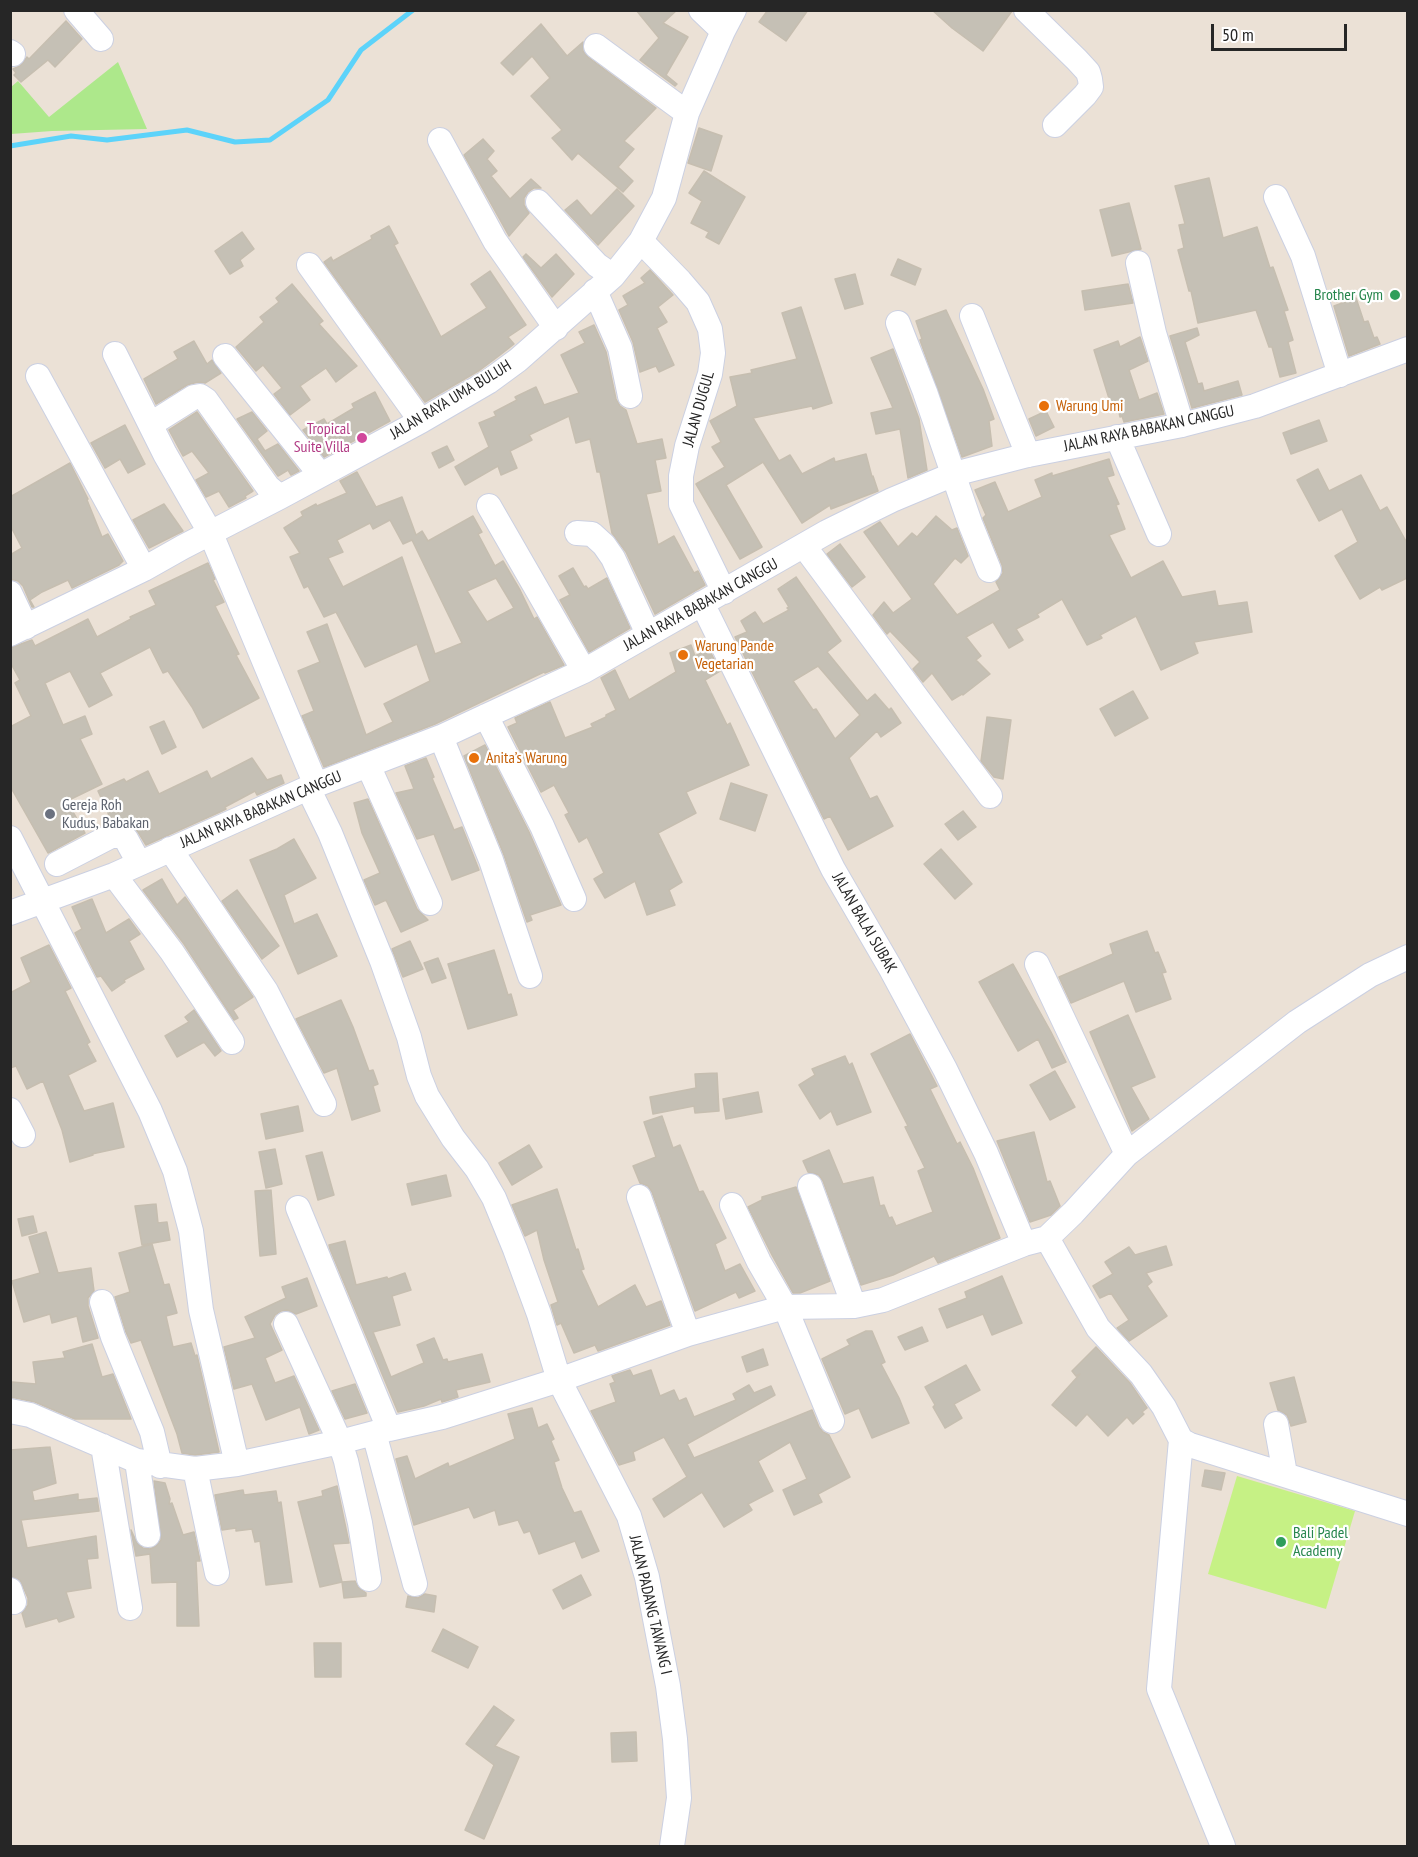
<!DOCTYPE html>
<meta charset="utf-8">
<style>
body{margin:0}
#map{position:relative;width:1418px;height:1857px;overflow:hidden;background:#ebe1d6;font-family:"PT Sans Narrow",sans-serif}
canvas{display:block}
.frame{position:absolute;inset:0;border:12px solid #262626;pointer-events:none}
.scale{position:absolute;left:1211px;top:24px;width:136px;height:27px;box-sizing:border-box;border:3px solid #262626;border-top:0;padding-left:8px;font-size:18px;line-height:21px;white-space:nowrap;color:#262626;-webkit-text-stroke:4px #fff;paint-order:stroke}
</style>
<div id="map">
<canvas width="1418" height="1857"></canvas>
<div class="frame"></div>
<div class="scale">50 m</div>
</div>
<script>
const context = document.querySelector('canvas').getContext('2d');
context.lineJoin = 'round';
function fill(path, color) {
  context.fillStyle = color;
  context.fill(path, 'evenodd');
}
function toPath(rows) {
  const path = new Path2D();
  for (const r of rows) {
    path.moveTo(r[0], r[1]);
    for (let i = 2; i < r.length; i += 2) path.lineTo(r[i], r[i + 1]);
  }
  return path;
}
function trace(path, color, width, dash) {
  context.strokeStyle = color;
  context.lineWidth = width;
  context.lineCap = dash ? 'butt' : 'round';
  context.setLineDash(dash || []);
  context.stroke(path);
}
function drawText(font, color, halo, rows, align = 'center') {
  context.font = font + ' "PT Sans Narrow",sans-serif';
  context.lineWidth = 4.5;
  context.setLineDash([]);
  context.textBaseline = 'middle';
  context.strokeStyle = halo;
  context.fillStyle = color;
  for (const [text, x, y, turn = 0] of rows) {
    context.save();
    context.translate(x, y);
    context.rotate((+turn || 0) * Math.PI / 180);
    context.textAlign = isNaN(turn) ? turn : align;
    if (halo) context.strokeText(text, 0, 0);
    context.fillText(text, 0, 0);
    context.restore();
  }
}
const green = toPath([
 [118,62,147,129,52,131,11,134,11,87,18,81,49,117]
]);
const pitch = toPath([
 [1237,1476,1355,1511,1326,1609,1208,1574]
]);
const stream = toPath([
 [10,146,71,136,107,140,187,130,235,142,270,140,328,100,361,50,413,10]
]);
const building = toPath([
 [636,10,677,10,663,23,688,37,666,75,677,84,675,86,640,60,659,38,636,10],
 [768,10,808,10,786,41,759,22,768,10],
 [932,10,1012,10,1012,11,983,51,952,28,932,10],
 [66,21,82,39,55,67,48,60,21,82,14,75,16,73,13,69,20,66,27,57,29,59,66,21],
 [541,24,567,56,583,42,583,51,588,57,656,108,624,141,634,149,618,167,633,181,623,192,578,153,572,160,552,138,562,130,531,96,550,78,532,56,513,75,501,63,541,24],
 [699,128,722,136,711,171,688,163,699,128],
 [483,139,494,151,487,159,497,171,491,176,510,199,531,179,541,188,534,188,528,192,524,198,524,205,529,213,509,236,464,155,483,139],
 [704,171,745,197,719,244,706,237,709,232,691,223,702,201,689,193,704,171],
 [1209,178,1223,238,1257,227,1270,268,1273,267,1288,310,1284,311,1293,340,1288,342,1296,373,1280,377,1272,347,1269,347,1256,310,1198,323,1191,291,1189,291,1178,250,1184,248,1179,225,1185,224,1175,186,1209,178],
 [617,189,634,206,598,245,565,210,577,200,591,216,617,189],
 [1129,203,1141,249,1112,256,1100,210,1129,203],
 [389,226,398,243,394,245,441,337,487,308,471,284,490,271,526,325,508,337,514,344,500,355,480,370,425,402,324,262,331,257,333,261,372,239,371,236,389,226],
 [242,232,254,249,240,260,243,266,230,274,215,251,242,232],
 [526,254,541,268,556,254,574,274,552,297,523,257,526,254],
 [898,259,921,269,915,285,891,275,898,259],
 [650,270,673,295,658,307,667,322,657,328,674,365,659,372,656,366,640,372,633,342,619,310,628,305,623,296,645,283,641,278,650,270],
 [855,274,863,304,845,309,835,279,855,274],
 [292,284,323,321,319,324,357,366,336,382,326,368,300,386,310,400,290,415,274,394,282,388,263,365,256,371,236,347,264,322,260,317,279,302,276,298,292,284],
 [1128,284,1133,303,1085,310,1082,291,1128,284],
 [1356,298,1364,322,1368,321,1374,338,1377,337,1380,344,1349,356,1334,306,1356,298],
 [801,307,832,403,813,409,812,406,753,418,779,461,790,455,802,474,834,458,835,462,866,454,872,477,873,476,878,491,831,509,830,505,802,523,763,462,726,485,762,547,740,559,696,484,725,467,712,447,721,442,710,421,737,406,730,377,752,373,751,370,797,359,782,313,801,307],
 [946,310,983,389,994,419,989,421,992,446,962,457,920,340,922,339,916,321,946,310],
 [594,325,606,352,616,399,620,406,626,410,637,444,662,439,666,458,655,460,661,491,646,494,658,545,674,536,694,573,698,571,705,585,655,614,626,552,612,533,600,472,597,472,590,439,576,443,569,416,529,435,532,440,510,451,517,468,501,475,498,466,465,485,455,467,489,447,479,423,496,416,494,412,517,400,515,397,536,387,544,405,579,393,561,355,585,343,579,332,594,325],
 [1197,328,1199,335,1185,342,1198,384,1202,383,1204,391,1238,381,1242,395,1192,408,1170,336,1197,328],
 [1140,337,1148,361,1129,370,1139,400,1157,393,1164,414,1124,422,1122,416,1120,417,1117,403,1111,405,1094,350,1118,341,1120,347,1140,337],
 [194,341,207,364,212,360,221,373,205,383,198,382,187,385,156,404,144,379,178,359,174,352,194,341],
 [893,349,919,419,927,470,908,478,900,429,876,434,871,413,893,408,871,358,893,349],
 [375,392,390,421,324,457,303,430,324,419,327,424,354,408,352,404,375,392],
 [1046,411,1054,427,1036,436,1029,419,1046,411],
 [197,412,253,491,245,496,246,498,229,507,219,491,206,497,196,480,209,473,192,451,183,456,169,430,197,412],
 [252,412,267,431,257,439,265,451,278,444,299,471,291,475,288,470,278,476,237,419,252,412],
 [1319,420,1327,441,1291,454,1283,433,1319,420],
 [125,425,145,464,128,473,120,459,105,468,91,443,125,425],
 [447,446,454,460,439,468,432,453,447,446],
 [1109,459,1114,475,1107,477,1119,504,1116,505,1125,529,1109,535,1131,578,1163,561,1182,597,1215,591,1218,606,1247,602,1252,632,1194,642,1198,653,1161,670,1136,616,1100,635,1102,638,1087,645,1062,599,1037,614,1039,617,1016,629,1023,640,1009,648,993,622,966,637,981,656,976,660,990,674,963,695,962,694,952,700,932,673,923,682,913,669,920,662,890,631,887,634,873,615,884,602,893,613,912,599,864,532,880,522,898,547,912,533,917,537,936,516,952,530,957,528,968,556,961,563,955,558,933,584,957,615,1000,590,996,582,1003,573,1002,565,983,518,986,515,975,490,995,482,1008,512,1042,497,1035,480,1052,473,1052,476,1109,459],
 [70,463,88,499,87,500,102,537,108,534,123,561,119,565,72,588,68,580,42,592,30,600,34,607,32,607,23,586,18,581,10,579,10,555,22,548,10,525,10,497,70,463],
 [1318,469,1329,491,1361,475,1380,511,1387,507,1407,543,1407,578,1382,590,1380,587,1360,599,1335,556,1358,542,1342,509,1319,521,1297,480,1318,469],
 [357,472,376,507,402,497,416,535,422,531,428,541,473,516,482,532,478,534,495,566,503,561,520,590,534,619,537,617,564,665,545,673,544,672,435,724,324,767,302,716,314,711,298,671,320,662,307,632,327,624,366,735,393,722,384,704,430,681,417,644,365,667,336,612,324,617,308,586,304,588,290,557,300,553,284,528,303,516,301,512,316,504,317,506,347,493,340,481,357,472],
 [390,520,403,544,412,540,462,643,435,654,402,557,343,587,328,558,343,552,337,540,370,523,373,529,390,520],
 [496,578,514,608,487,622,467,591,496,578],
 [164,504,183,531,149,548,133,520,164,504],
 [840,544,865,577,852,587,827,554,840,544],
 [208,563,215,579,213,580,224,602,215,606,239,654,236,655,259,698,203,728,192,707,168,671,163,673,150,647,100,673,112,695,89,707,70,671,45,683,63,725,85,716,92,734,80,739,102,784,67,801,85,833,48,853,10,786,10,727,31,716,15,683,20,680,10,662,10,648,32,640,35,646,88,619,97,637,131,619,130,617,156,605,149,591,208,563],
 [573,568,584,587,586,586,588,589,607,578,630,628,589,652,560,600,570,595,559,576,573,568],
 [796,577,841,641,827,652,867,701,875,694,889,710,891,708,901,723,881,737,877,731,849,758,870,799,877,796,893,826,848,850,830,816,824,819,735,637,747,632,741,621,755,612,763,624,789,610,787,608,789,607,778,589,796,577],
 [818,666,860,715,835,739,816,709,813,710,793,681,818,666],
 [691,645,695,656,709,649,720,671,705,680,727,725,730,723,749,765,686,792,696,813,658,833,682,882,669,890,675,905,647,915,635,881,605,898,594,879,604,873,587,837,579,842,565,815,569,813,554,785,541,792,508,727,517,723,515,718,550,702,565,738,593,727,591,724,606,717,606,715,616,710,601,678,615,670,629,700,676,672,670,653,691,645],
 [1133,691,1148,718,1115,736,1100,709,1133,691],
 [987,717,1011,720,1003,779,994,777,981,761,987,717],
 [164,721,176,747,162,754,150,727,164,721],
 [485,745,529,832,561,905,530,915,532,920,527,922,504,855,464,756,485,745],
 [252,758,267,780,281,775,284,783,257,795,255,791,225,807,226,809,222,811,146,845,138,832,131,825,124,822,123,820,112,822,98,791,124,779,126,782,148,771,159,794,207,771,211,779,252,758],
 [426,758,434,777,432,778,454,830,462,827,479,870,452,880,434,834,417,839,396,793,414,789,405,766,426,758],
 [731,783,767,795,755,831,720,819,731,783],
 [368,799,417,909,428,920,401,932,386,900,375,905,364,880,380,873,362,833,354,803,368,799],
 [963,811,976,827,958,840,945,824,963,811],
 [294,839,316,878,284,895,294,924,317,914,337,956,298,974,250,860,277,849,294,839],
 [941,849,972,884,955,899,924,864,941,849],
 [162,879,177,905,185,897,253,997,233,1010,238,1018,234,1020,184,944,143,890,162,879],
 [237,890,279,946,262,959,222,901,237,890],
 [92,899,106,933,129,919,140,934,129,941,144,969,124,980,125,982,112,991,101,976,97,977,75,933,82,929,72,907,92,899],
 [1147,931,1155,953,1158,952,1166,972,1162,973,1171,999,1136,1012,1124,981,1071,1003,1059,977,1113,954,1110,944,1147,931],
 [410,941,423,969,403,977,392,949,410,941],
 [49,945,71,988,65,991,90,1042,87,1044,96,1061,68,1075,84,1111,113,1103,124,1147,92,1154,93,1155,70,1162,62,1130,43,1081,27,1089,16,1066,10,1068,10,993,31,982,21,958,49,945],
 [494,950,508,995,511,994,517,1015,468,1029,448,964,494,950],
 [438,958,446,978,432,983,424,963,438,958],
 [1013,964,1051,1032,1066,1062,1052,1068,1038,1039,1018,1051,979,982,1013,964],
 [341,1000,353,1027,369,1071,373,1070,378,1084,373,1086,380,1111,352,1120,337,1068,324,1073,296,1019,341,1000],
 [194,1010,221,1051,215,1056,204,1042,177,1057,165,1036,189,1022,185,1017,194,1010],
 [1128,1015,1155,1077,1131,1087,1149,1119,1132,1131,1090,1032,1128,1015],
 [910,1034,937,1086,930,1089,957,1144,960,1142,973,1168,1000,1238,938,1263,934,1256,893,1275,861,1285,823,1181,819,1175,808,1172,803,1161,829,1150,843,1184,873,1177,880,1206,884,1205,889,1218,892,1217,896,1226,933,1212,918,1171,925,1168,905,1127,908,1126,871,1054,910,1034],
 [845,1056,849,1065,852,1063,871,1112,837,1125,831,1111,820,1119,799,1085,815,1075,812,1069,845,1056],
 [1055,1071,1075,1107,1050,1120,1030,1085,1055,1071],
 [717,1073,719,1111,695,1113,694,1106,653,1114,650,1097,696,1088,695,1074,717,1073],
 [758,1092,762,1112,726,1119,723,1099,758,1092],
 [298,1106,303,1131,266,1139,261,1114,298,1106],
 [662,1116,673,1148,680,1145,699,1192,703,1191,726,1238,715,1244,725,1271,740,1264,755,1291,739,1298,736,1292,695,1311,652,1192,648,1186,640,1183,633,1166,656,1157,644,1122,662,1116],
 [1034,1132,1047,1182,1050,1181,1060,1206,1051,1215,1030,1222,997,1141,1034,1132],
 [529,1145,542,1167,512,1185,499,1163,529,1145],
 [275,1149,282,1184,266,1188,259,1152,275,1149],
 [322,1152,334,1195,318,1200,306,1156,322,1152],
 [446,1175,451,1196,412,1205,407,1184,446,1175],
 [796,1187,830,1281,800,1293,793,1293,772,1255,748,1207,762,1200,762,1197,796,1187],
 [557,1189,576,1250,578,1249,584,1269,581,1270,598,1307,635,1285,646,1307,661,1301,670,1325,598,1351,595,1345,574,1353,561,1323,557,1325,551,1305,558,1302,544,1260,537,1230,525,1236,512,1205,557,1189],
 [271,1190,276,1254,260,1256,255,1191,271,1190],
 [156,1204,158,1223,167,1222,170,1240,142,1245,135,1206,156,1204],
 [33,1216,37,1232,22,1236,18,1219,33,1216],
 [46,1232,58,1273,91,1268,94,1291,88,1298,88,1306,98,1338,83,1342,77,1316,52,1323,50,1314,24,1322,12,1281,40,1273,29,1237,46,1232],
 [345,1241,356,1285,387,1277,388,1279,405,1273,411,1290,392,1296,400,1325,373,1332,391,1377,424,1363,417,1345,434,1338,443,1360,447,1359,448,1362,482,1354,490,1382,456,1390,458,1397,442,1402,441,1399,424,1406,398,1412,330,1249,329,1245,345,1241],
 [152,1244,164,1285,169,1284,177,1313,166,1316,173,1347,191,1343,195,1356,197,1355,219,1452,195,1455,182,1453,177,1434,141,1340,131,1343,126,1332,115,1297,130,1292,119,1253,152,1244],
 [1166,1246,1172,1265,1146,1273,1152,1282,1147,1286,1167,1316,1129,1341,1117,1328,1129,1320,1111,1293,1100,1298,1093,1286,1113,1274,1105,1262,1129,1247,1135,1255,1166,1246],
 [1002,1276,1022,1323,992,1335,983,1314,947,1328,939,1309,967,1298,965,1292,1002,1276],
 [307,1278,317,1306,296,1314,287,1310,281,1311,275,1315,270,1324,282,1350,265,1358,275,1383,294,1376,319,1430,309,1434,300,1407,266,1420,252,1384,234,1389,224,1347,255,1338,245,1317,286,1298,282,1287,307,1278],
 [922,1327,928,1341,905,1350,898,1337,922,1327],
 [866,1331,872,1331,885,1362,881,1364,899,1398,909,1423,872,1438,859,1408,845,1414,822,1359,850,1345,847,1340,866,1331],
 [92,1344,102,1377,113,1374,131,1419,75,1419,35,1402,11,1397,12,1382,36,1384,33,1362,65,1358,63,1352,92,1344],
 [1096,1347,1130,1383,1147,1408,1142,1412,1144,1414,1133,1424,1127,1417,1108,1436,1087,1414,1076,1426,1052,1405,1080,1374,1076,1376,1072,1371,1096,1347],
 [763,1349,768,1365,747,1372,742,1357,763,1349],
 [966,1365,980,1390,954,1404,962,1418,945,1428,933,1407,935,1405,925,1387,966,1365],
 [630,1370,633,1376,651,1370,660,1396,674,1390,679,1401,686,1398,694,1417,736,1400,733,1394,749,1385,754,1393,771,1386,775,1395,687,1444,694,1458,812,1410,819,1427,823,1432,829,1435,850,1477,818,1494,822,1502,794,1515,783,1490,807,1479,790,1442,758,1461,773,1491,748,1504,752,1510,724,1527,702,1492,664,1517,653,1499,687,1477,664,1437,633,1452,635,1460,619,1465,591,1411,616,1402,610,1384,615,1382,612,1376,630,1370],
 [1294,1377,1306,1422,1291,1426,1287,1415,1278,1410,1270,1383,1294,1377],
 [355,1384,367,1413,345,1419,332,1391,355,1384],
 [532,1408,538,1428,547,1424,554,1439,551,1441,559,1460,554,1462,562,1488,574,1513,581,1511,599,1551,582,1558,575,1541,539,1554,530,1531,524,1533,518,1520,499,1525,495,1510,474,1518,469,1507,414,1525,396,1459,407,1456,415,1479,448,1463,449,1467,515,1439,508,1414,532,1408],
 [50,1447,56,1483,32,1491,34,1501,78,1494,78,1500,97,1498,99,1511,21,1520,27,1548,96,1536,98,1558,87,1559,91,1588,66,1592,74,1617,59,1622,57,1618,26,1627,22,1613,28,1605,28,1598,20,1580,10,1576,10,1450,50,1447],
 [1205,1470,1225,1473,1221,1490,1202,1486,1205,1470],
 [154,1481,165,1483,170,1499,169,1504,172,1503,183,1535,194,1532,200,1561,196,1561,199,1626,177,1626,177,1582,152,1583,150,1554,136,1556,131,1530,137,1543,143,1548,150,1549,156,1546,161,1540,154,1481],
 [337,1486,349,1543,333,1544,342,1582,320,1587,298,1502,323,1496,322,1491,337,1486],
 [243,1490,244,1495,276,1491,278,1503,281,1502,292,1582,266,1585,260,1541,255,1542,252,1529,236,1531,236,1528,222,1530,215,1495,243,1490],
 [581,1575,591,1595,563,1609,553,1590,581,1575],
 [355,1581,358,1587,366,1593,366,1596,344,1598,342,1582,355,1581],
 [425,1594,436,1596,434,1612,406,1607,408,1596,418,1598,425,1594],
 [443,1629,478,1647,468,1668,432,1651,443,1629],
 [314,1643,341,1643,341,1677,315,1677,314,1643],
 [494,1706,514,1720,495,1746,519,1757,484,1839,465,1830,494,1765,466,1744,494,1706],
 [636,1732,637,1761,612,1762,611,1733,636,1732]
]);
const minor = toPath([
 [76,10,101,39],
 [701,10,723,31],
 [1026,10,1077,60,1088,72,1090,79,1091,87,1085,95,1055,125],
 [596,46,687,113],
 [10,52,13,54],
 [440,140,495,241,556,328],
 [1276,197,1303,256,1340,375],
 [538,202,597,265,613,276],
 [641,241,680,281,698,302,710,329,713,353,710,374,687,446,681,476,681,504,724,592],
 [1138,263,1154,333,1182,425],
 [309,265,421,421],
 [595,291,620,348,630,396],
 [972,316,1028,455],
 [898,323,925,392,970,523,989,570],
 [115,354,165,454,211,534,316,785],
 [225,356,320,474],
 [38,376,144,569],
 [159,419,194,397,200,396,206,400,268,487,280,497],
 [1117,437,1159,534],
 [489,506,584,671],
 [577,533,592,534,604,545,613,558,648,634],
 [804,546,990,796],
 [10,593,26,627],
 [702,603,833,869,891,969,945,1069,986,1153,1024,1244],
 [10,634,144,569,183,547,280,497,421,421,488,382,518,360,613,276,641,241,664,198,687,113,723,31,734,10],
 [486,716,542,826,574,899],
 [441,737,491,860,530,976],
 [368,765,430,903],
 [308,788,330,833,382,961,409,1037,419,1076,427,1096,453,1138,477,1169,494,1198,515,1249,539,1314,559,1380,629,1516,647,1577,668,1686,675,1739,679,1798,672,1846],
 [10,838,150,1111,175,1171,191,1231,201,1310,237,1464],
 [170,849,266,991,324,1104],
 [57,864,111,836,122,836,126,839,139,863],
 [114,875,172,952,232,1042],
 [10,913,114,875,308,788,441,737,486,716,584,671,827,532,892,500,954,474,1028,455,1182,425,1255,406,1408,349],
 [1037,964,1127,1154],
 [10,1110,23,1135],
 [810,1186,854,1306],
 [639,1197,688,1334],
 [732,1205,759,1262,785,1307,832,1421],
 [298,1208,389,1429],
 [1047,1238,1098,1328,1141,1374,1164,1407,1181,1440,1190,1445,1408,1514],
 [102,1302,113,1337,152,1432,160,1466],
 [286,1324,340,1442,346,1461,360,1523,369,1579],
 [10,1411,30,1415,137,1461,195,1469,237,1464,340,1442,389,1429,442,1417,559,1380,688,1334,785,1307,854,1306,883,1300,1024,1244,1047,1238,1073,1213,1127,1154,1297,1022,1370,975,1408,957],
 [1276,1424,1285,1474],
 [374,1433,415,1584],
 [1181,1440,1159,1689,1223,1846],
 [103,1446,130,1608],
 [137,1461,148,1535],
 [195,1469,217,1573],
 [10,1590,14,1602]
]);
const markers = [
 [1395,295,6,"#2e9e5b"],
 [1044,406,6,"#e8710a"],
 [362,438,6,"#d1479c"],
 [683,655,6,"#e8710a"],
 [474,758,6,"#e8710a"],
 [50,814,6,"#6b7280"],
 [1281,1542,6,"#2e9e5b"]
];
const leisureNames = [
 ["Brother Gym",1383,295],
 ["Bali Padel",1293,1533,"left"],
 ["Academy",1293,1551,"left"]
];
const streetNames = [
 ["JALAN RAYA UMA BULUH",451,400,-31],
 ["JALAN DUGUL",699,409,-74],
 ["JALAN RAYA BABAKAN CANGGU",1149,429,-12],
 ["JALAN RAYA BABAKAN CANGGU",701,605,-29],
 ["JALAN RAYA BABAKAN CANGGU",261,810,-23],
 ["JALAN BALAI SUBAK",864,923,60],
 ["JALAN PADANG TAWANG I",650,1605,77]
];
const foodNames = [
 ["Warung Umi",1056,406],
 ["Warung Pande",695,646],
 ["Vegetarian",695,664],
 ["Anita’s Warung",486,758]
];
const hotelNames = [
 ["Tropical",350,429],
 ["Suite Villa",350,447]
];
const worshipNames = [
 ["Gereja Roh",62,805],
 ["Kudus, Babakan",62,823]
];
fill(green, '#ade88b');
fill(pitch, '#c6f185');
trace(stream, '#5cd3fa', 5);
fill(building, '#c5c0b5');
trace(building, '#c6beb0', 1.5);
trace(minor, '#cbd0e2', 26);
trace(minor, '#fff', 24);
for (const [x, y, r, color] of markers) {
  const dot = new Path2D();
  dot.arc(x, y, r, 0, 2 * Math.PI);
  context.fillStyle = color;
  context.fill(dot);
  trace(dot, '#fff', 2);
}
drawText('16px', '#27864d', '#fff', leisureNames, 'right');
drawText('16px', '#262626', '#fff', streetNames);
drawText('16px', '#c56008', '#fff', foodNames, 'left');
drawText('16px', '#b23c85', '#fff', hotelNames, 'right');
drawText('16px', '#5b616d', '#fff', worshipNames, 'left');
</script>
